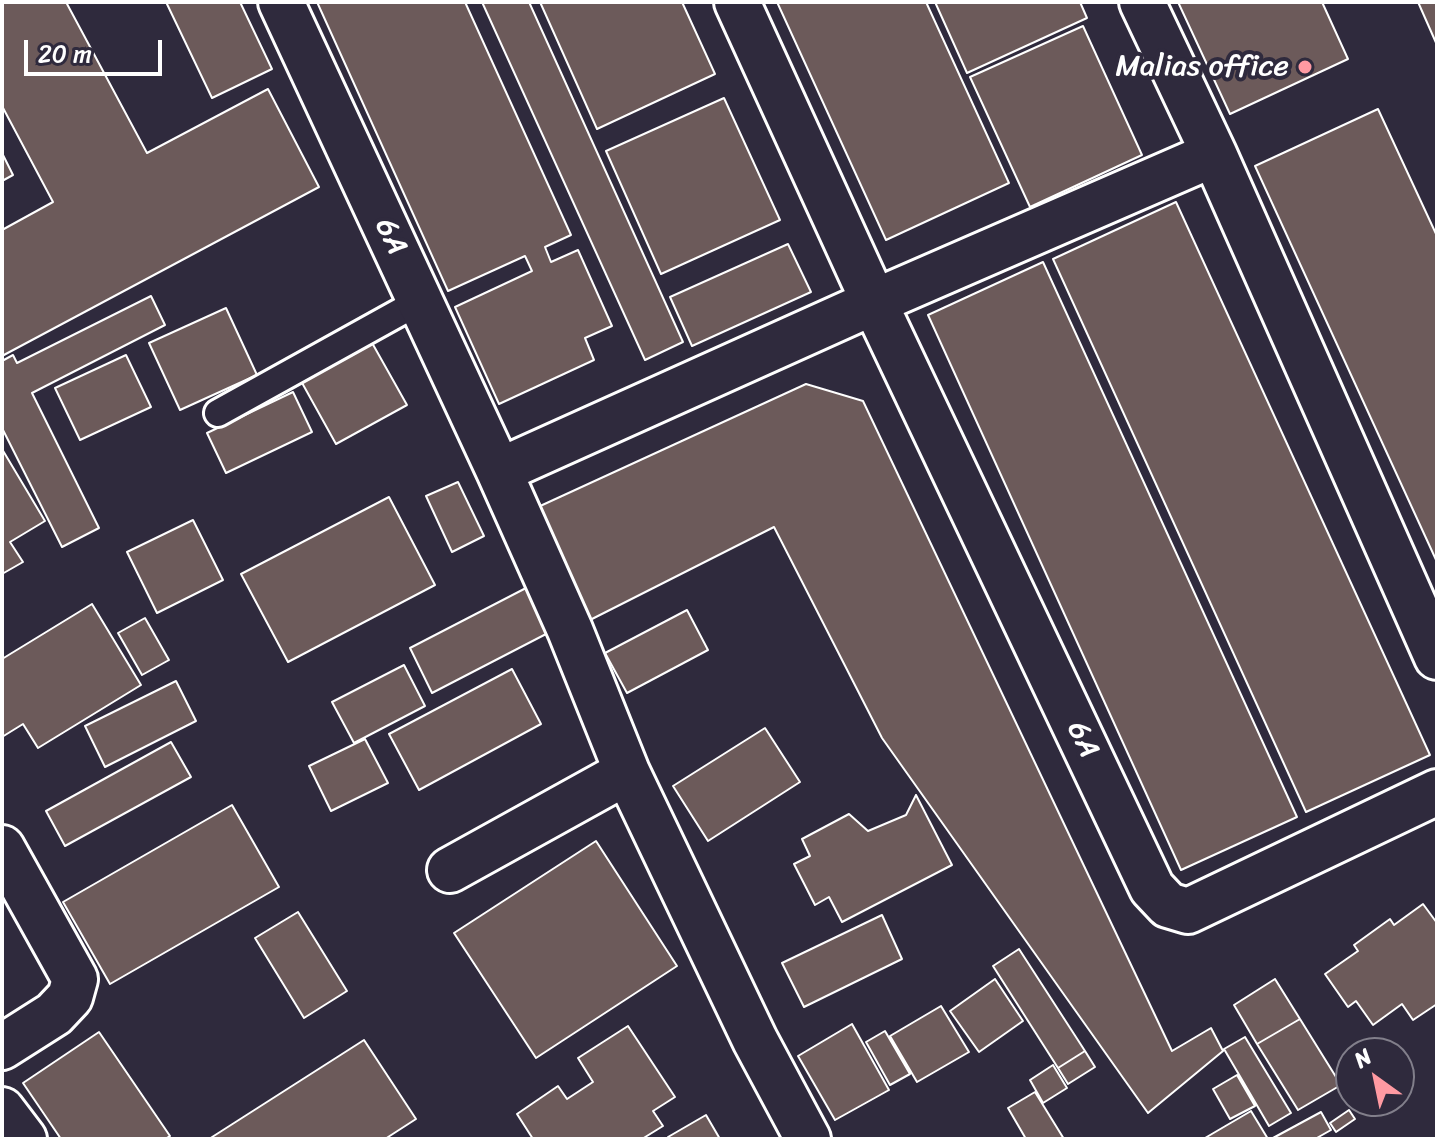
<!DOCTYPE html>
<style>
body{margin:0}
#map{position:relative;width:1439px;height:1141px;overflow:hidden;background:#2f2a3d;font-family:Sriracha,sans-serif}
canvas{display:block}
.frame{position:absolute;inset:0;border:4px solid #fff;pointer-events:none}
.north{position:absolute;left:1335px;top:1037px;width:80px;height:80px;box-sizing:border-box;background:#2f2a3d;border:2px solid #827f8b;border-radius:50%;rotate:327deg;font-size:22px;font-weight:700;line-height:32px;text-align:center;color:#fff}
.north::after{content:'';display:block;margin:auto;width:28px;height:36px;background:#ff9aa2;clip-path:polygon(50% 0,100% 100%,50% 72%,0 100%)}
.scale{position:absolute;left:24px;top:40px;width:138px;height:36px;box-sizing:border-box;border:4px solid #fff;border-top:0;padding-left:10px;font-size:24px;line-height:28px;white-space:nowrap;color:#fff;-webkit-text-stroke:6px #2f2a3d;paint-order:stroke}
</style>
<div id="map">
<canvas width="1439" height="1141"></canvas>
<div class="frame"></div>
<div class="north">N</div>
<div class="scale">20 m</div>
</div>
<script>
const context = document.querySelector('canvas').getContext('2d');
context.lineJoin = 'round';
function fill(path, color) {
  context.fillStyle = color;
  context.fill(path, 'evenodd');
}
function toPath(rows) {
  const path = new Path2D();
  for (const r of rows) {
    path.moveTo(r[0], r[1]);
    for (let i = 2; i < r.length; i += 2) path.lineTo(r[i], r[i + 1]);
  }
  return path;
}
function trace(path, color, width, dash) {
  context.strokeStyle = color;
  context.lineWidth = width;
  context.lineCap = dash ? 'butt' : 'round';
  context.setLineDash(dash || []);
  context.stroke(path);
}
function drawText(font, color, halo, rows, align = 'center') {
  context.font = font + ' Sriracha,sans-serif';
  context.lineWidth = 8;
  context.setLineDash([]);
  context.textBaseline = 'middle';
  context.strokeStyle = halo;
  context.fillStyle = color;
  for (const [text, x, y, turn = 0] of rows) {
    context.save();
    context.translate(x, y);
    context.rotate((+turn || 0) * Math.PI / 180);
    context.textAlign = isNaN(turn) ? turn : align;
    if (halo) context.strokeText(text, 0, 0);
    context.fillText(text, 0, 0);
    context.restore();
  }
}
const building = toPath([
 [2,2,66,2,147,153,268,89,319,187,2,356,2,230,53,202,2,106,2,2],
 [166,2,240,2,272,69,212,98,166,2],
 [317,2,465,2,571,235,545,247,551,262,578,250,612,326,585,338,594,360,499,404,455,307,532,271,525,256,448,291,317,2],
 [482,2,529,2,683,342,645,360,482,2],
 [540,2,682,2,715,74,597,129,540,2],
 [777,2,926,2,1009,183,886,240,777,2],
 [935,2,1080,2,1087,18,967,73,935,2],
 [1178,2,1322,2,1348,59,1230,114,1178,2],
 [1418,2,1437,2,1437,45,1418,2],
 [1083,26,1142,155,1030,207,970,77,1083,26],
 [724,98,780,220,661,274,606,151,724,98],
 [1378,109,1437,236,1437,562,1255,166,1378,109],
 [2,153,13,175,2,181,2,153],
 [1176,202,1430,755,1306,812,1053,259,1176,202],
 [788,244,811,292,692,346,670,297,788,244],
 [1043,262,1297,817,1181,870,928,315,1043,262],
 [151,296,165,325,32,393,99,528,62,547,2,428,2,361,13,355,17,363,151,296],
 [226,308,257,375,180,410,149,343,226,308],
 [371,341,407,405,336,444,301,381,371,341],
 [126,355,151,407,80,440,55,388,126,355],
 [806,384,863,401,1172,1051,1211,1028,1223,1051,1148,1113,882,738,774,527,590,620,538,507,806,384],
 [293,392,312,432,226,473,207,433,293,392],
 [2,449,45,521,10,542,23,562,2,574,2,449],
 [458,482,484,536,452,552,426,496,458,482],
 [389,497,435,585,288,662,241,574,389,497],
 [193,520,223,580,157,613,127,552,193,520],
 [526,588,548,633,432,693,410,648,526,588],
 [92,604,141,685,38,748,23,724,2,737,2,659,92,604],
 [687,610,708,650,627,693,605,653,687,610],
 [145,618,169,660,142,675,118,633,145,618],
 [404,665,425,706,354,743,332,702,404,665],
 [512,669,541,724,419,790,389,734,512,669],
 [176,681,196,721,105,767,85,726,176,681],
 [765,728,800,782,708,841,673,786,765,728],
 [365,739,388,783,331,811,309,766,365,739],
 [171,742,191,777,65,846,46,811,171,742],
 [916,795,952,865,842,922,829,897,815,905,794,864,810,856,802,839,849,814,868,831,906,815,916,795],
 [232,805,279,887,110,984,63,902,232,805],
 [596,841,677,966,536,1058,454,933,596,841],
 [1423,904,1437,923,1437,1004,1413,1020,1402,1004,1373,1025,1356,1001,1348,1007,1325,974,1358,951,1354,945,1390,919,1394,925,1423,904],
 [298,912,347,991,304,1018,255,938,298,912],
 [882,915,902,959,804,1007,782,963,882,915],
 [1019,949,1085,1051,1058,1068,993,966,1019,949],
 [995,979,1023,1021,979,1052,950,1011,995,979],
 [1275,979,1300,1019,1257,1044,1234,1005,1275,979],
 [941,1006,969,1052,917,1082,890,1036,941,1006],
 [1300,1019,1341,1085,1298,1110,1257,1044,1300,1019],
 [852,1024,889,1090,835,1120,798,1056,852,1024],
 [628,1026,675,1097,653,1111,663,1126,642,1139,533,1139,517,1114,558,1086,567,1099,593,1082,578,1058,628,1026],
 [885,1031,910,1074,890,1085,866,1042,885,1031],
 [99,1032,170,1136,165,1139,61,1139,23,1083,99,1032],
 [1245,1037,1291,1113,1269,1126,1224,1049,1245,1037],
 [364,1040,416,1119,385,1139,209,1139,364,1040],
 [1085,1051,1095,1067,1068,1084,1058,1068,1085,1051],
 [1053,1065,1067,1088,1043,1103,1030,1080,1053,1065],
 [1237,1075,1255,1106,1230,1119,1213,1089,1237,1075],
 [1035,1092,1064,1139,1026,1139,1008,1108,1035,1092],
 [1349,1110,1355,1119,1336,1132,1330,1123,1349,1110],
 [1251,1111,1268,1139,1205,1139,1205,1138,1251,1111],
 [1321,1112,1331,1130,1315,1139,1273,1138,1321,1112],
 [706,1115,720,1139,669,1139,668,1137,706,1115]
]);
const lane = toPath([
 [218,413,420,301]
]);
const street = toPath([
 [281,2,499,471,570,630,627,772,755,1040,808,1139],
 [737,2,874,302,1152,888,1168,905,1188,911,1437,792],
 [1142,2,1214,154,1437,657],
 [499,471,874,302,1214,154],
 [2,848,75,979,70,997,54,1014,2,1047],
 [450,870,627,772],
 [2,1110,24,1139]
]);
const markers = [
 [1305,67,8,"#ff9aa2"]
];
const poiNames = [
 ["Malias office",1289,67]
];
const streetNames = [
 ["6A",390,237,65],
 ["6A",1082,740,65]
];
fill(building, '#6c5a5a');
trace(building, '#fff', 2);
trace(lane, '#fff', 32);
trace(street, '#fff', 50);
trace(lane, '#2f2a3d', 26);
trace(street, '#2f2a3d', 44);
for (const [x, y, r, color] of markers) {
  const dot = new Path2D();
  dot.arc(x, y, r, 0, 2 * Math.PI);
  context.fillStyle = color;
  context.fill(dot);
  trace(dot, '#2f2a3d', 3);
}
drawText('30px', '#fff', '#2f2a3d', poiNames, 'right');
drawText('30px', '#fff', '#2f2a3d', streetNames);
</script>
